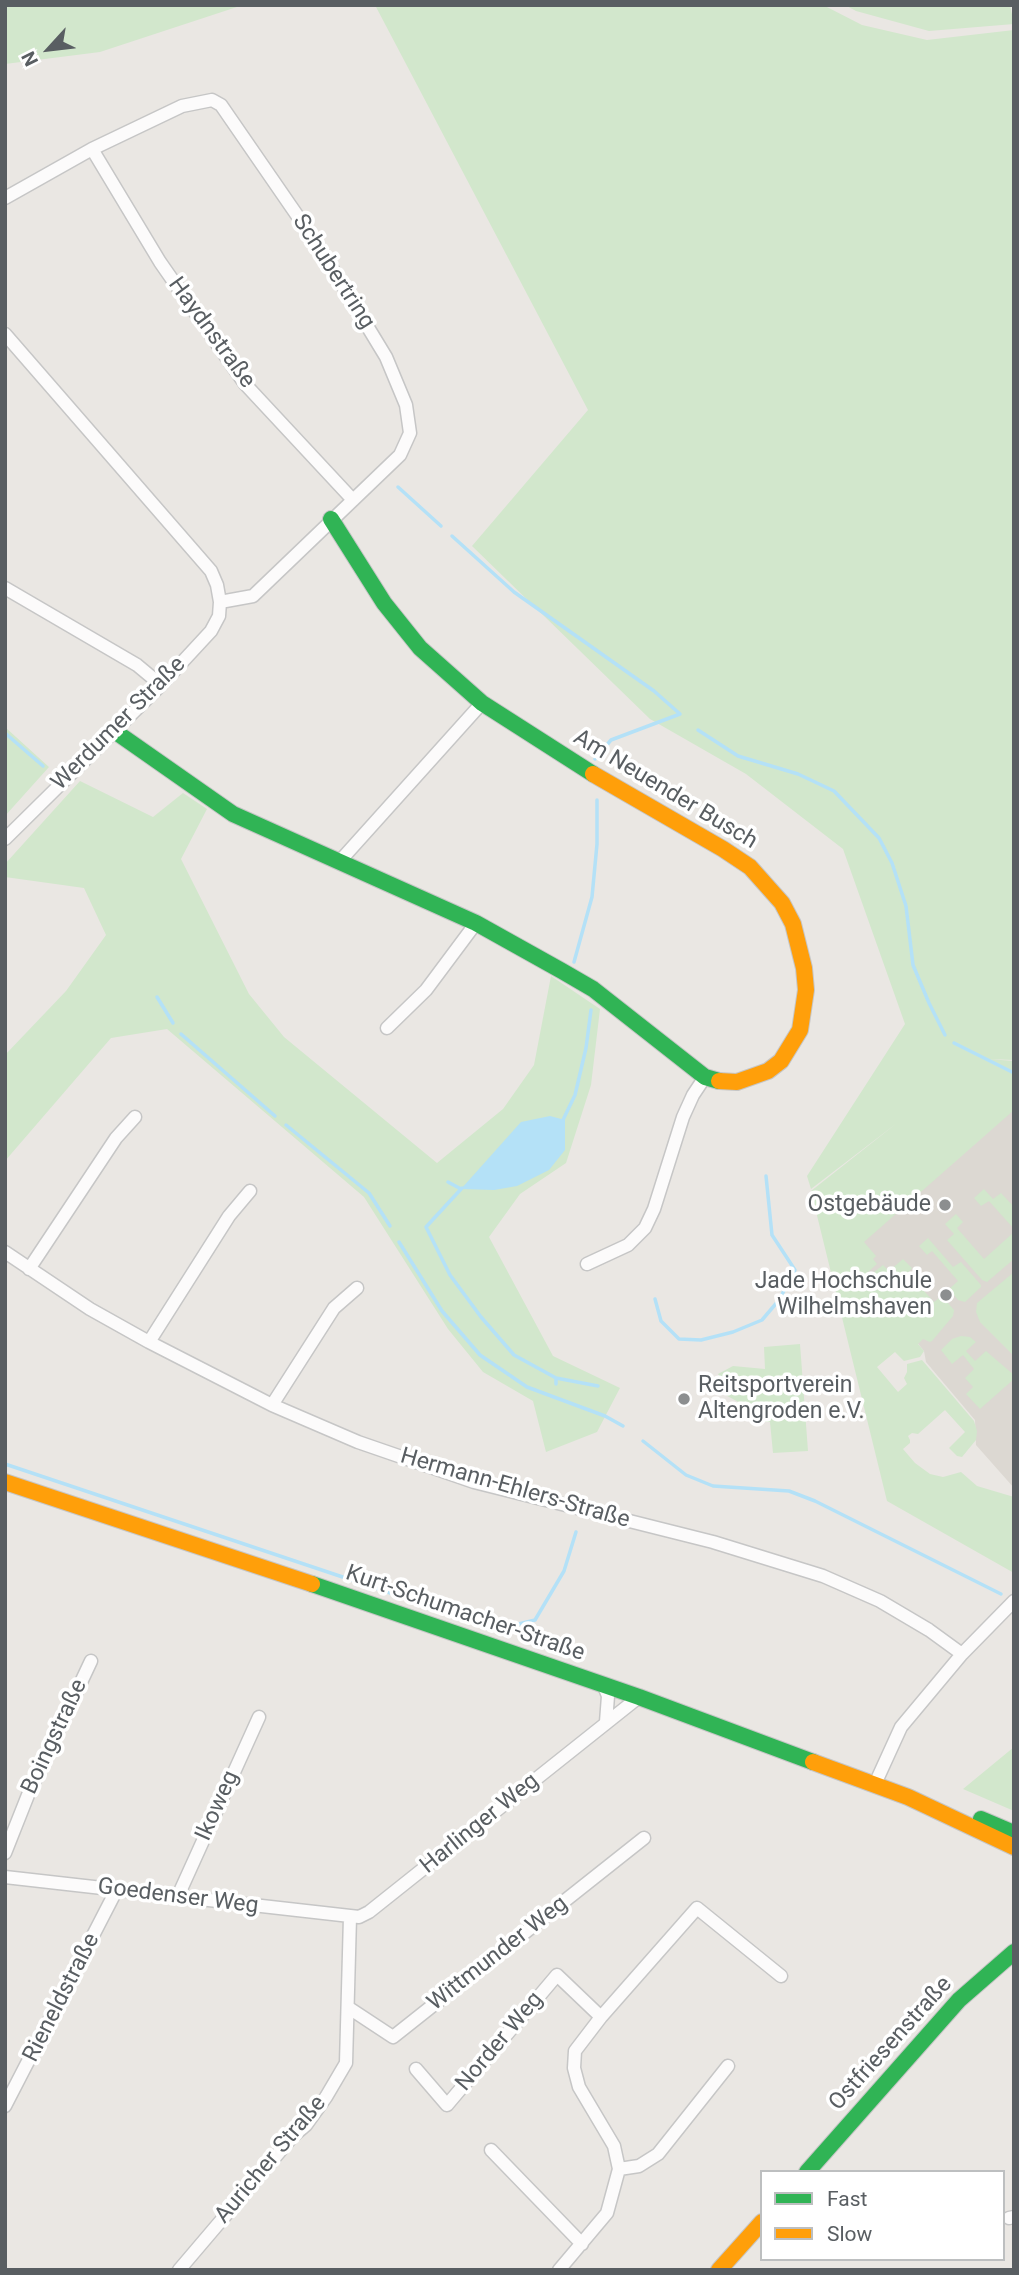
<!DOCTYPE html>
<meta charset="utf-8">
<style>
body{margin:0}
#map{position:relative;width:1019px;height:2275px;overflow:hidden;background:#eae7e3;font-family:Roboto,sans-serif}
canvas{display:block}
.frame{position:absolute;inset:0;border:7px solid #595e62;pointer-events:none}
.legend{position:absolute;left:760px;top:2170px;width:245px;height:91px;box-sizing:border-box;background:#fff;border:2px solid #bdbfc0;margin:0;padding:9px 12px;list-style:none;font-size:21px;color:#595e62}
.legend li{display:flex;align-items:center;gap:14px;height:35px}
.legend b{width:35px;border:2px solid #bdbfc0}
.north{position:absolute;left:14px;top:14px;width:70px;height:70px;-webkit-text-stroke:5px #fff;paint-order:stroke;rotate:243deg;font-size:19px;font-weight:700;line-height:28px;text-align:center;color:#595e62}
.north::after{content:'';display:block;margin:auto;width:24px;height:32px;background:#595e62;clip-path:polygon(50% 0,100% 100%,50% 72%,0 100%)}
</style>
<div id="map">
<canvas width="1019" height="2275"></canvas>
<div class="frame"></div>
<ul class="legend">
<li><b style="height:9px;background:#30b455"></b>Fast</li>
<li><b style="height:9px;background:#ff9f0a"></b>Slow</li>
</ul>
<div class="north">N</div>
</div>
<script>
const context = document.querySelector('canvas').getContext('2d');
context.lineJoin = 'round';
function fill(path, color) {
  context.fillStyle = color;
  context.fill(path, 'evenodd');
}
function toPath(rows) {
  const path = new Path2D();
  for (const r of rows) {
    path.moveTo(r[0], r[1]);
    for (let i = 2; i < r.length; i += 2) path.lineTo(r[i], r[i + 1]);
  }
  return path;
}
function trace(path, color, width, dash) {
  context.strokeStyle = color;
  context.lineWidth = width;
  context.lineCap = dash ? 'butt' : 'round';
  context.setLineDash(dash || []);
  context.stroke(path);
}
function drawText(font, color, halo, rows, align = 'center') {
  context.font = font + ' Roboto,sans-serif';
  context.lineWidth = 7;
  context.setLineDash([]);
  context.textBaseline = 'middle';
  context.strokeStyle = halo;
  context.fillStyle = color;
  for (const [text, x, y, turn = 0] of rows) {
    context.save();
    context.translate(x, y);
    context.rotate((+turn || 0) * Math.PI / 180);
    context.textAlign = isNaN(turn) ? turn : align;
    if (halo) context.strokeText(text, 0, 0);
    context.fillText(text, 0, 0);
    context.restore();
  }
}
const education = toPath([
 [1014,1075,1014,1488,976,1445,975,1420,926,1362,924,1351,831,1239]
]);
const green = toPath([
 [5,5,243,5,100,52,5,64],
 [375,5,823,5,862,25,927,40,1014,30,1014,1060,988,1059,1014,1061,1014,1110,864,1242,876,1256,873,1259,877,1264,867,1273,869,1276,883,1265,889,1271,903,1259,912,1268,908,1273,934,1302,942,1296,954,1310,953,1316,932,1341,930,1342,923,1339,918,1344,924,1351,920,1357,904,1361,895,1352,877,1367,898,1392,907,1384,904,1378,907,1372,907,1364,922,1360,974,1421,977,1431,976,1440,962,1457,957,1456,949,1448,965,1432,945,1410,918,1434,912,1433,908,1436,910,1440,910,1443,903,1449,915,1463,930,1474,943,1477,961,1472,977,1486,1014,1497,1014,1573,887,1501,811,1191,897,1123,811,1189,807,1176,905,1024,843,849,746,774,650,719,472,546,588,410],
 [845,5,1010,5,1014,24,929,31,856,11],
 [5,727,49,767,5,816],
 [80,781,153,817,183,793,207,809,181,859,249,994,284,1037,437,1163,503,1109,534,1065,551,976,600,1009,591,1085,566,1163,520,1194,489,1237,553,1356,620,1388,597,1432,546,1452,533,1401,483,1372,448,1329,364,1197,167,1029,111,1038,5,1161,5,1055,66,991,106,935,84,888,5,877,5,864],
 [984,1189,993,1199,1001,1193,1014,1207,1014,1229,989,1201,981,1206,974,1198],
 [956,1214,963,1222,957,1228,984,1259,1014,1232,1014,1259,987,1282,982,1280,947,1240,954,1234,945,1224],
 [928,1238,953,1267,961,1262,981,1285,981,1287,965,1302,958,1300,949,1289,958,1281,932,1251,927,1255,919,1246],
 [1014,1272,1014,1356,980,1322,976,1312,977,1303],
 [961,1336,970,1337,976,1342,966,1351,975,1361,986,1351,1014,1375,1014,1379,980,1409,966,1394,973,1387,965,1378,974,1369,963,1355,952,1364,941,1350,952,1339],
 [800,1344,808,1451,773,1453,770,1422,760,1421,755,1411,720,1392,725,1384,718,1374,733,1366,765,1369,764,1347],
 [1014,1747,1014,1811,963,1789]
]);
const water = toPath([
 [550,1116,565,1120,565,1150,549,1170,517,1186,494,1190,461,1189,521,1122]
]);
const stream = toPath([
 [398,487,441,526],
 [452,536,514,592,654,691,680,714,611,740,595,759],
 [698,730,738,756,798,774,834,791,879,838,892,863,906,906,913,965,929,1003,945,1035],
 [5,733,43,766],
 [574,962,592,897,597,844,597,800],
 [157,997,173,1023],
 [181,1034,275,1116],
 [954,1043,1014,1073],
 [562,1122,575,1095,586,1048,591,1010],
 [286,1125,369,1193,390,1226],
 [448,1182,461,1189],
 [462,1188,426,1227,450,1275,481,1317,514,1355,556,1378,556,1384],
 [399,1242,442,1311,480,1355,527,1387,605,1416,623,1426],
 [655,1299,661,1321,679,1339,701,1340,733,1332,762,1320,779,1300,795,1270,772,1235,766,1176],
 [556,1378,598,1386],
 [643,1441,686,1475,713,1486,789,1491,815,1501,1001,1594],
 [5,1464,498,1629,535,1620,564,1571,576,1532]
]);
const street = toPath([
 [92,149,160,262,245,384,353,500],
 [5,198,92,149,182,106,212,100,221,105,321,250,386,357,406,405,410,433,400,455,253,596,220,602],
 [5,334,211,571,217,585,220,602,219,616,211,631,161,685,5,839],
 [5,588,137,665,161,685],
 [340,861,482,703],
 [387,1028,426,990,476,923],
 [5,1252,90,1309,149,1342,272,1405,358,1442,474,1482,713,1542,823,1576,880,1601,929,1630,962,1654],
 [587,1264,628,1245,645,1228,654,1209,683,1117,693,1095,705,1077],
 [29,1269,116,1138,135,1117],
 [149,1342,229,1216,250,1191],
 [272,1405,334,1308,357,1288],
 [604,1686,608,1696,606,1722],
 [875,1784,901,1727,962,1654,1014,1601],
 [5,1853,28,1795,91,1661],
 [5,1877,359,1917,369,1912,639,1697],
 [178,1896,259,1717],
 [349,2008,393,2037,644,1838],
 [416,2069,447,2105,557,1975,601,2017],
 [5,2106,117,1889],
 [491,2150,582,2244],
 [619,2169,639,2166,658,2154,728,2066],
 [1009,2218,1014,2217],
 [179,2270,293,2136,306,2125,326,2097,346,2063,350,1917],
 [559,2270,607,2213,619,2169,614,2146,579,2087,574,2068,575,2051,601,2017,697,1908,781,1976]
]);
const fast = toPath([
 [331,519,384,603,420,648,482,703,593,774],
 [113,730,233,814,476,923,562,971,593,989,705,1077,719,1081],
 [312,1584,639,1697,813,1762],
 [981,1819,1014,1833],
 [807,2172,959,2000,1014,1952]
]);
const slow = toPath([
 [593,774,723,849,750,867,782,903,793,924,804,968,806,990,800,1030,781,1061,768,1071,737,1082,719,1081],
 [5,1482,312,1584],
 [813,1762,908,1797,1014,1847],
 [719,2270,762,2222]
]);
const markers = [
 [945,1205,7,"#8c8e8f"],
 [946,1295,7,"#8c8e8f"],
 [684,1399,7,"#8c8e8f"]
];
const streetNames = [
 ["Schubertring",333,272,57],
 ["Haydnstraße",211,333,54],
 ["Werdumer Straße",119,724,-45],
 ["Am Neuender Busch",665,790,31],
 ["Hermann-Ehlers-Straße",515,1489,16],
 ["Kurt-Schumacher-Straße",465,1614,19],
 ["Boingstraße",55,1737,-65],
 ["Ikoweg",218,1806,-66],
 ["Harlinger Weg",480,1824,-39],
 ["Goedenser Weg",178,1897,7],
 ["Wittmunder Weg",498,1954,-38],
 ["Rieneldstraße",62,1998,-63],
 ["Norder Weg",500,2042,-50],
 ["Ostfriesenstraße",891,2044,-48],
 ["Auricher Straße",271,2160,-50]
];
const poiNames = [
 ["Ostgebäude",931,1205],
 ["Jade Hochschule",932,1282],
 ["Wilhelmshaven",932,1308],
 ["Reitsportverein",698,1386,"left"],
 ["Altengroden e.V.",698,1412,"left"]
];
fill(education, '#dcd8d2');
fill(green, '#d2e7cc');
fill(water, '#b4e1f7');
trace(stream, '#b4e1f7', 3.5);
trace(street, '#c6c6c6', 15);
trace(fast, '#c6c6c6', 18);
trace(slow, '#c6c6c6', 18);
trace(street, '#fcfbfb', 12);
trace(fast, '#30b455', 16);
trace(slow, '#ff9f0a', 16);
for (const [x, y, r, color] of markers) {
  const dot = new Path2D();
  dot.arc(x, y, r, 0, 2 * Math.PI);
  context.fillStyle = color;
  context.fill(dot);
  trace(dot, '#fff', 2.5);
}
drawText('23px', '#595e62', '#fff', streetNames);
drawText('23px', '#595e62', '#fff', poiNames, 'right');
</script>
